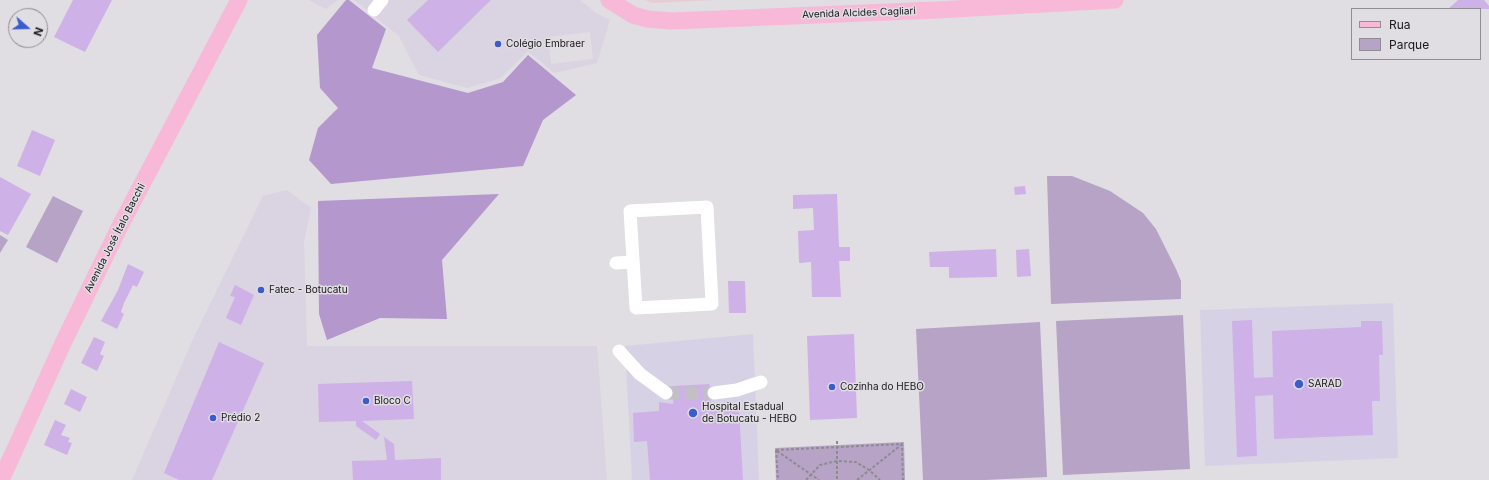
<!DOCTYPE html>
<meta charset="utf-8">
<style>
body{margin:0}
#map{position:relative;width:1489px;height:480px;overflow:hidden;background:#e0dde3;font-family:Inter,sans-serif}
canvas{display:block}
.legend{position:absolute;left:1351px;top:8px;width:130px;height:52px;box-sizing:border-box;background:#e0dde3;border:1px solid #908e92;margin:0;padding:5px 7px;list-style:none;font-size:12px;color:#181719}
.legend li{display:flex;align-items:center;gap:8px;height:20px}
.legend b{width:20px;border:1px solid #908e92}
.north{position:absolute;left:8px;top:8px;width:40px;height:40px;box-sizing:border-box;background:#e0dde3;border:1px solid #908e92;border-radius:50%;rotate:110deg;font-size:11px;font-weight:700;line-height:16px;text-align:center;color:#181719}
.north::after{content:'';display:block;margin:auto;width:14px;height:18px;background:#3c5ccd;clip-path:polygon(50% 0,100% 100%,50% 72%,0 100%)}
</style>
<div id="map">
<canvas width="1489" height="480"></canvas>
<ul class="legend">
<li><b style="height:5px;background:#f8b8d7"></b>Rua</li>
<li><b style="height:11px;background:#b6a3c6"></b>Parque</li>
</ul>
<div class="north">N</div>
</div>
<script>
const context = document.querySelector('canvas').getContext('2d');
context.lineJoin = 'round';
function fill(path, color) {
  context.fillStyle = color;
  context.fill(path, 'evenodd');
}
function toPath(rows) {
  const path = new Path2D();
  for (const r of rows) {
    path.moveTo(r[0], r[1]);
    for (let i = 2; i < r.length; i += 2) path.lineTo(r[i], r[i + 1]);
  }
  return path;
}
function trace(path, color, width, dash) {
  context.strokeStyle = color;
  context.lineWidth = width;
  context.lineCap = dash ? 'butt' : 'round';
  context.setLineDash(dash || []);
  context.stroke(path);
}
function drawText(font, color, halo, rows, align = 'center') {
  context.font = font + ' Inter,sans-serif';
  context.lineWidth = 3;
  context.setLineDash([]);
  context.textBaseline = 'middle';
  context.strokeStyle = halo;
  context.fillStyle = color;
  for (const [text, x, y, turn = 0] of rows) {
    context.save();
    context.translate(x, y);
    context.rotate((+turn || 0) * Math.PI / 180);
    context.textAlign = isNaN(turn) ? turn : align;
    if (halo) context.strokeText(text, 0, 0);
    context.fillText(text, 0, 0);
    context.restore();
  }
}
const built = toPath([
 [309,0,338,0,326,9],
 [354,0,428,0,408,21,438,52,491,0,580,0,596,13,610,20,597,63,554,73,528,51,501,78,467,88,419,75,399,36],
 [590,32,593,59,551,64,548,37],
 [287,190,311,208,304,242,307,346,597,346,607,480,132,480,193,339,263,196]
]);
const industrial = toPath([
 [645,0,713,0,653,3]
]);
const medical = toPath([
 [1393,303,1398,458,1205,466,1200,310],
 [753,334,759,480,632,480,625,346]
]);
const green = toPath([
 [1047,176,1072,176,1110,191,1143,213,1156,229,1176,269,1181,281,1181,299,1051,304],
 [53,196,83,211,57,263,26,247],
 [0,235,8,240,0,253],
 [1183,315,1190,469,1063,475,1056,321],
 [1040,322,1047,477,985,480,923,480,916,329],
 [904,442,905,480,776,480,775,448]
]);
const forest = toPath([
 [346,0,349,0,386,29,372,68,468,93,503,82,528,55,576,95,543,120,523,166,331,184,309,160,318,128,338,108,320,88,317,35],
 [499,194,442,260,447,319,380,318,327,340,319,314,318,201]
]);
const building = toPath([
 [73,0,112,0,85,52,54,37],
 [428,0,491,0,438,52,407,20],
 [1458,0,1484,0,1489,6,1489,9,1448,9],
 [32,130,55,140,40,176,17,166],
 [0,177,31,194,8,235,0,231],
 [1025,186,1026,194,1015,195,1014,187],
 [837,194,839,247,850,247,850,261,839,261,841,297,812,297,811,262,799,263,798,231,814,230,813,208,793,209,793,195],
 [996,249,997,277,949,278,949,267,930,267,929,252],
 [1029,249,1031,276,1017,277,1016,250],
 [128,264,144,272,137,287,133,285,124,303,121,312,124,314,117,329,101,321,118,290],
 [728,281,745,281,746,313,729,313],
 [235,285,254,295,241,325,226,318,235,297,230,296],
 [1252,320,1254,378,1273,377,1272,331,1361,327,1361,321,1382,321,1383,355,1379,355,1380,401,1372,401,1373,435,1274,439,1273,395,1255,396,1257,456,1237,457,1232,321],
 [854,334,857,418,810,420,807,336],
 [94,337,105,342,100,354,104,356,97,371,81,363],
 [219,342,264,363,212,480,179,480,164,473],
 [412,381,414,419,362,421,380,434,376,440,356,426,356,421,319,422,318,384],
 [710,384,706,394,710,400,711,404,714,404,714,410,739,409,743,480,650,480,647,441,634,442,633,413,659,411,659,402,673,404,674,393,672,386],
 [71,389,87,397,80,412,64,404],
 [55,420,66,425,61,435,70,438,68,442,72,443,67,455,44,445],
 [384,437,394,444,395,460,441,458,441,480,353,480,352,461,387,460]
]);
const minorTunnel = toPath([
 [666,393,714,393]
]);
const path = toPath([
 [837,441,837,480],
 [776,450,902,444,903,480],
 [776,450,778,480],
 [777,451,819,480],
 [806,480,820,465,837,461,856,462,869,470,880,480],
 [857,480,901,445]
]);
const minor = toPath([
 [374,10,382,0],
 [707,207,712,304,636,308,630,211,707,207],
 [616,263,633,262],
 [619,351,640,374,666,393],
 [714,393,737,390,761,382]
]);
const major = toPath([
 [609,0,633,15,647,19,672,21,937,10,1115,0],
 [1,480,64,341,120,226,239,0]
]);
const markers = [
 [498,44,4,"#3c5ccd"],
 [261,290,4,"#3c5ccd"],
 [1299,384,5,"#3c5ccd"],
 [832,387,4,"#3c5ccd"],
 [366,401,4,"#3c5ccd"],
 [693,413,5,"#3c5ccd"],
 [213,418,4,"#3c5ccd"]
];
const streetNames = [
 ["Avenida Alcides Cagliari",859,13,-2],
 ["Avenida José Ítalo Bacchi",115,238,-63]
];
const poiNames = [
 ["Colégio Embraer",506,44],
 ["Fatec - Botucatu",269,290],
 ["SARAD",1308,384],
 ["Cozinha do HEBO",840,387],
 ["Bloco C",374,401],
 ["Hospital Estadual",702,407],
 ["de Botucatu - HEBO",702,419],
 ["Prédio 2",221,418]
];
fill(built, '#dad3e1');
fill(industrial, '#e6cdd4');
fill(medical, '#d7d1e6');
fill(green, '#b6a3c6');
fill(forest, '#b497cc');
fill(building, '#ceb1e7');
trace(minorTunnel, '#c2bfc5', 13, [13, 6]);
trace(path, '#8d8b8f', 2, [3, 2]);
trace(minor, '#fff', 13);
trace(major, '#f8b8d7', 17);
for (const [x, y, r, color] of markers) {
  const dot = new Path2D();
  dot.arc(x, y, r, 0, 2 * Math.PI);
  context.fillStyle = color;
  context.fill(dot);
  trace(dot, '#e0dde3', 1.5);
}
drawText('10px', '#181719', '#e0dde3', streetNames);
drawText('10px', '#181719', '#e0dde3', poiNames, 'left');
</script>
